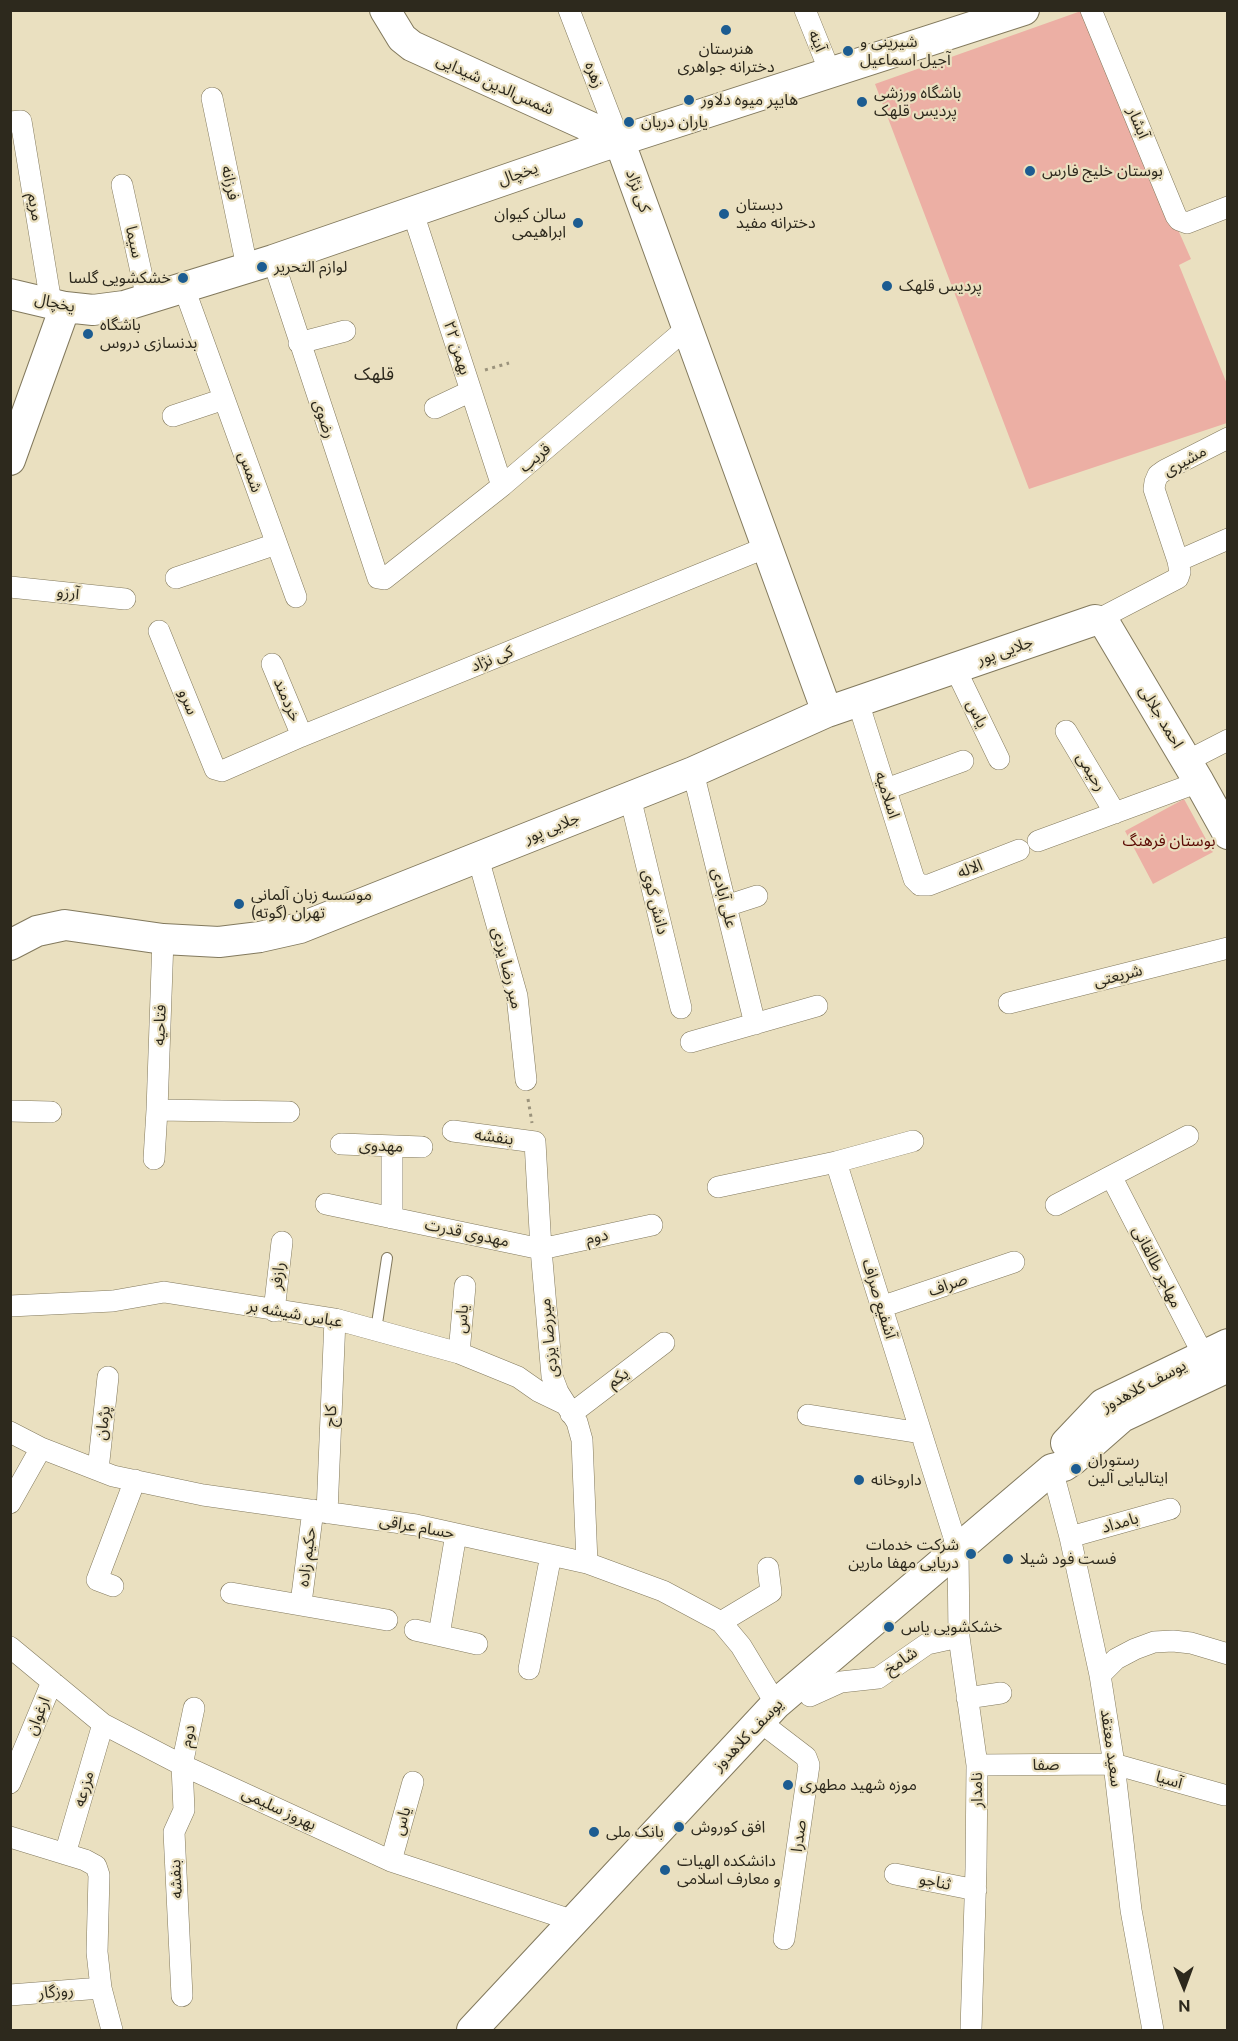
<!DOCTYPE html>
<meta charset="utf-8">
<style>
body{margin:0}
#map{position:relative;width:1238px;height:2041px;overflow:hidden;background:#eae0c0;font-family:"Public Sans",sans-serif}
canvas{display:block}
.frame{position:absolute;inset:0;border:12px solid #2d291d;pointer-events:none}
.north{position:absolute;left:1154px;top:1957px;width:60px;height:60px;-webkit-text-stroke:4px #eae0c0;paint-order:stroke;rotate:179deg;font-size:16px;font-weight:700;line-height:24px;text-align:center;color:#2d291d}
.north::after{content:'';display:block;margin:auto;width:21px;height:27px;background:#2d291d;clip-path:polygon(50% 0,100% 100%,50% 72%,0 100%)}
</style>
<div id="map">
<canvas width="1238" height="2041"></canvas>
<div class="frame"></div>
<div class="north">N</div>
</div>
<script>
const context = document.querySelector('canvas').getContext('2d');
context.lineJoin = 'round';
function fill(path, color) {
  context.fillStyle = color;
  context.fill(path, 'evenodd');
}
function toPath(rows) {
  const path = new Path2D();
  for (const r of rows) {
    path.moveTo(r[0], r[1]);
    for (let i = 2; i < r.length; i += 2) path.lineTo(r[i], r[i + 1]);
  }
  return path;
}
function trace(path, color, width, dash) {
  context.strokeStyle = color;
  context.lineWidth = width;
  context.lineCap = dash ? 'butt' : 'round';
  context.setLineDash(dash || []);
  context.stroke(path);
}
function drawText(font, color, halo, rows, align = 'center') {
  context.font = font + ' "Public Sans","Noto Sans Arabic",sans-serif';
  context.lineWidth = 4.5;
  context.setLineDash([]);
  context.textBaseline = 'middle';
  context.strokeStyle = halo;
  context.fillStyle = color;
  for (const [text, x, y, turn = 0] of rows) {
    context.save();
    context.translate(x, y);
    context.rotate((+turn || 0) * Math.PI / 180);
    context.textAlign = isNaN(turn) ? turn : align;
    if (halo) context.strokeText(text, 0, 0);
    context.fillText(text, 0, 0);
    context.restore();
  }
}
const green = toPath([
 [1081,11,1191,259,1179,265,1227,384,1227,423,1029,489,875,84],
 [1184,799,1213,852,1153,884,1125,831]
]);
const path = toPath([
 [485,370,509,363],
 [528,1099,532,1123]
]);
const lane = toPath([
 [376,1330,387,1258]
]);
const street = toPath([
 [569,10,619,140],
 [805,10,830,72],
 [1091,10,1176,216,1179,220,1187,223,1228,207],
 [212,98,247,267],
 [10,122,21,121,51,303],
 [122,185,147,299],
 [412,210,502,486],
 [273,260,378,578,384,579,502,486,687,328],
 [184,288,296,597],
 [299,343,345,331],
 [435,408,471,391],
 [173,416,224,399],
 [1178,561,1228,539],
 [176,578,276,544],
 [10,587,125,599],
 [1099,619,1178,578,1180,572,1178,561,1154,489,1155,482,1158,475,1165,470,1228,438],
 [159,631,215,769,222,771,302,736,767,547],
 [272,664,302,736],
 [955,668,999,759],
 [858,702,914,879,920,885,929,885,1019,850],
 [1066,731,1115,813],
 [1187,761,1228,740],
 [693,772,755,1024],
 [886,789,963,761],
 [630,797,681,1008],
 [1038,841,1199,782],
 [478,858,517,996,526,1080],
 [726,906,757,896],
 [1009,1003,1228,948],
 [691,1042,817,1006],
 [157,1110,163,939],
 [10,1111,51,1112],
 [453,1131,535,1142,541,1249,552,1376,558,1392,577,1422,582,1440,587,1563],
 [341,1144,422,1147],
 [392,1146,392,1218],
 [154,1159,157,1110,289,1112],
 [836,1162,958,1550,959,1637,977,1765,976,1868,971,2030],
 [1112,1178,1209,1366],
 [718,1187,836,1162,913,1141],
 [326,1204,541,1249,652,1225],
 [1056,1205,1188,1136],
 [10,1306,113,1301,164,1292,335,1319,459,1353,518,1377,538,1391,565,1404],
 [881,1307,1014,1262],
 [274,1311,282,1242],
 [459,1353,465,1286],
 [571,1414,664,1343],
 [808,1415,921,1433],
 [10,1432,41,1448,113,1476,203,1495,416,1525,587,1563,663,1591,721,1622,741,1646,776,1704],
 [1052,1469,1070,1537,1100,1675,1114,1764,1131,1910,1153,2030],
 [98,1470,108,1377],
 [10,1503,41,1448],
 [327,1513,335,1319],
 [1070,1537,1170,1509],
 [113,1586,97,1580,135,1480],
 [231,1593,387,1620],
 [301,1603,313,1510],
 [721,1622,771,1592,768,1568],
 [415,1630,477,1644],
 [439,1635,456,1534],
 [10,1647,103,1724,182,1765,391,1861,574,1921],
 [529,1669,551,1555],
 [1100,1675,1116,1659,1135,1649,1154,1642,1173,1641,1191,1643,1228,1654],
 [810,1696,841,1682,878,1678,927,1644,959,1637],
 [967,1698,1001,1693],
 [759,1721,806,1757,809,1765,784,1939],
 [977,1765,1114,1764,1224,1795],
 [10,1783,52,1682],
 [10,1837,85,1860,96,1866,99,1875,97,1952,101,1988,112,2030],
 [65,1854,103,1724],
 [391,1861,413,1782],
 [895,1874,976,1890],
 [10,1995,101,1988],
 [182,1996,174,1832,184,1810,182,1765,194,1708]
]);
const secondary = toPath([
 [385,10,402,38,412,46,619,140],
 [619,140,827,712],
 [10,294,65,307,93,310,124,306,273,260,600,147,1024,10],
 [10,460,65,307],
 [10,945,37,931,65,925,163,939,219,942,260,937,300,928,693,772,827,712,1095,620,1104,622,1199,782,1228,834],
 [1066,1443,1103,1404,1228,1344],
 [472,2030,776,1704,1052,1469,1064,1466,1073,1460,1122,1417,1228,1367]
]);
const markers = [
 [726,30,6,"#1c5c91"],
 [848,51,6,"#1c5c91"],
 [689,100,6,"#1c5c91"],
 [862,102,6,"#1c5c91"],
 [629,122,6,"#1c5c91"],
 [1030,171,6,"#1c5c91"],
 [724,214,6,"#1c5c91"],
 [578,223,6,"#1c5c91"],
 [262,267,6,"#1c5c91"],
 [183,278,6,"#1c5c91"],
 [887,286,6,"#1c5c91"],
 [88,334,6,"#1c5c91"],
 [239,904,6,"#1c5c91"],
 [1076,1469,6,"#1c5c91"],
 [859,1480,6,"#1c5c91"],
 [971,1554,6,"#1c5c91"],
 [1008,1559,6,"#1c5c91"],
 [889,1627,6,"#1c5c91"],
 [788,1785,6,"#1c5c91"],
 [679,1827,6,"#1c5c91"],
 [594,1832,6,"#1c5c91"],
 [665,1870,6,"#1c5c91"]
];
const streetNames = [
 ["آینه",817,41,67],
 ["زهره",594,75,69],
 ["شمس‌الدین شیدایی",495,85,24],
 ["آبشار",1138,123,67],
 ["یخچال",518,174,-19],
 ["فرزانه",230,183,78],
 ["کی نژاد",638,191,70],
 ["مریم",35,207,80],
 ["سیما",134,242,78],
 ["یخچال",55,303,12],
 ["۲۲ بهمن",457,348,72],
 ["رضوی",324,419,72],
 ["قریب",535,458,-40],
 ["مشیری",1185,461,-29],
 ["شمس",250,472,70],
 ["آرزو",68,593,6],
 ["جلایی پور",1005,651,-19],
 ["کی نژاد",492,659,-22],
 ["خردمند",287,700,67],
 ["سرو",188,702,68],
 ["یاس",977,714,64],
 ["احمد جلالی",1161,717,59],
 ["رحیمی",1091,772,59],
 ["اسلامیه",887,795,72],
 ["جلایی پور",552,828,-22],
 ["الاله",970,869,-21],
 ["علی آبادی",724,898,76],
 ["دانش کوی",655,902,76],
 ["میر رضا یزدی",507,968,76],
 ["شریعتی",1118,976,-14],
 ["فتاحیه",160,1025,-88],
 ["بنفشه",494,1137,8],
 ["مهدوی",381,1146,2],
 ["مهدوی قدرت",467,1233,12],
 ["دوم",597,1237,-12],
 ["مهاجر طالقانی",1157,1267,63],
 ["رازفر",278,1276,-83],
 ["صراف",948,1285,-19],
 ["آشفیع صراف",879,1299,73],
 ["عباس شیشه بر",295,1314,10],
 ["یاس",462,1319,-85],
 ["میررضا یزدی",549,1338,-96],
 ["یکم",618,1378,-37],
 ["یوسف کلاهدوز",1144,1386,-28],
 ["کاج",331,1416,-88],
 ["پژمان",103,1423,-83],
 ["بامداد",1120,1523,-16],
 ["حسام عراقی",417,1527,10],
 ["حکیم زاده",307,1557,-83],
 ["شامخ",901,1661,-35],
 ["ارغوان",38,1716,-68],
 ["یوسف کلاهدوز",748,1735,-46],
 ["دوم",188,1736,-78],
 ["سعید معتقد",1111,1748,82],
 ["صفا",1046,1765],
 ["آسیا",1169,1780,16],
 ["مزرعه",84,1789,-74],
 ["نامدار",977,1790,-90],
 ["بهروز سلیمی",279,1809,25],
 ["یاس",402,1821,-74],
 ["صدرا",799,1836,-82],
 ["بنفشه",176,1879,-93],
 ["ثناجو",935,1882,11],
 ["روزگار",56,1992,-5]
];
const poiNames = [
 ["شیرینی و",860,42],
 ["آجیل اسماعيل",860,60],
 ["هنرستان",726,49,"center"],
 ["دخترانه جواهری",726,67,"center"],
 ["باشگاه ورزشی",874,93],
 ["پردیس قلهک",874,111],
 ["هایپر میوه دلاور",701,100],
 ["یاران دریان",641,122],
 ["بوستان خلیج فارس",1042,171],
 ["دبستان",736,205],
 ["دخترانه مفید",736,223],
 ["سالن کیوان",566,214,"right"],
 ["ابراهیمی",566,232,"right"],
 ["لوازم التحریر",274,267],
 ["خشکشویی گلسا",171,278,"right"],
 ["پردیس قلهک",899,286],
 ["باشگاه",100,325],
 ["بدنسازی دروس",100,343],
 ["موسسه زبان آلمانی",251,895],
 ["تهران (گوته)",251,913],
 ["رستوران",1088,1460],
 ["ایتالیایی آلین",1088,1478],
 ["داروخانه",871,1480],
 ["شرکت خدمات",959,1545,"right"],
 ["دریایی مهفا مارین",959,1563,"right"],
 ["فست فود شیلا",1020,1559],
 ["خشکشویی یاس",901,1627],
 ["موزه شهید مطهری",800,1785],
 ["افق کوروش",691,1827],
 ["بانک ملی",606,1832],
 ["دانشکده الهیات",677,1861],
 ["و معارف اسلامی",677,1879]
];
const parkNames = [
 ["بوستان فرهنگ",1169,841]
];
const neighbourhoodNames = [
 ["قلهک",374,374]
];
fill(green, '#ecafa4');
trace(lane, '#82795d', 12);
trace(street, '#82795d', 22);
trace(secondary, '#82795d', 32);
trace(path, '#9b937c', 3, [3, 4.5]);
trace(lane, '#fff', 10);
trace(street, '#fff', 21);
trace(secondary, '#fff', 30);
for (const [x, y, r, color] of markers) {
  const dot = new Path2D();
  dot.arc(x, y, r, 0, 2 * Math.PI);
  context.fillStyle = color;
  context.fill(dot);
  trace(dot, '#eae0c0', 2);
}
drawText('16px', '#2d291d', '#eae0c0', streetNames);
drawText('16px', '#2d291d', '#eae0c0', poiNames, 'left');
drawText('16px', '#5b0b04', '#eae0c0', parkNames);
drawText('18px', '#2d291d', '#eae0c0', neighbourhoodNames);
</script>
